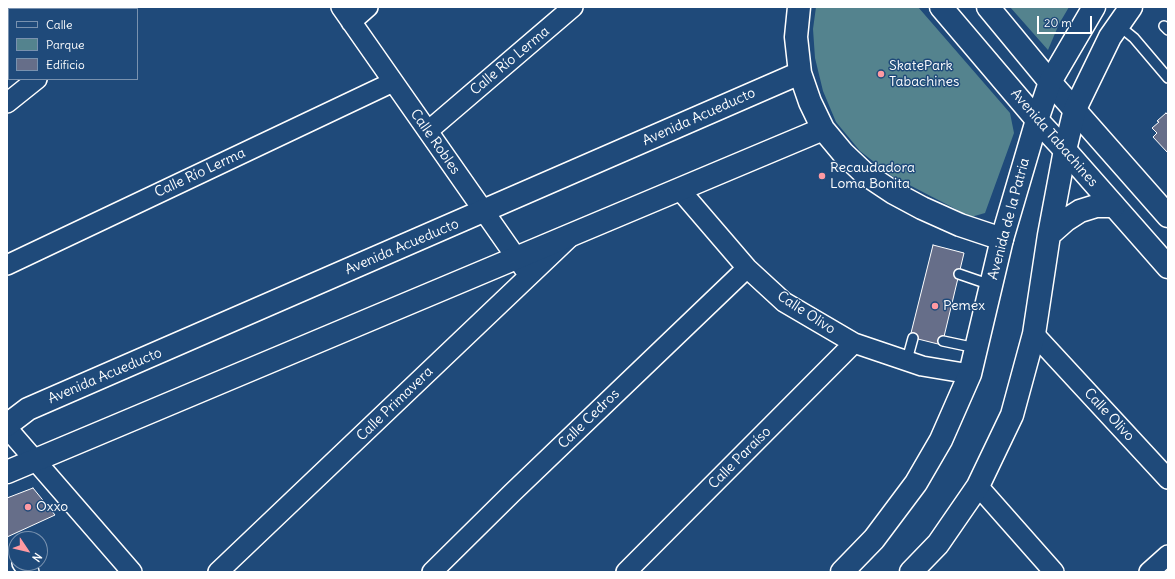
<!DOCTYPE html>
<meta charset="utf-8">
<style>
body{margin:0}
#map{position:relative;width:1175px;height:579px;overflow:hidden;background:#1f4a7a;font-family:Delius,sans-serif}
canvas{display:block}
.frame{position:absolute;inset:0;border:8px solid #fff;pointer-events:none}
.legend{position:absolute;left:8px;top:8px;width:130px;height:72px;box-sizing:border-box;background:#1f4a7a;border:1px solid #7992af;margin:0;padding:5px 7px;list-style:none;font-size:12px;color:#fff}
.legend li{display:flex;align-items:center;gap:8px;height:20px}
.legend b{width:20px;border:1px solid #7992af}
.north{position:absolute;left:8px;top:531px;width:40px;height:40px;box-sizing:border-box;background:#1f4a7a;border:1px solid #7992af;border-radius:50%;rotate:125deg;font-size:11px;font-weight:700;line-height:16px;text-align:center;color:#fff}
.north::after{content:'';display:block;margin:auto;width:14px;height:18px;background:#ff9aa2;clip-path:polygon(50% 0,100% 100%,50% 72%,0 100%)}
.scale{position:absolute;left:1037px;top:16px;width:55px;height:18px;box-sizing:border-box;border:2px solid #fff;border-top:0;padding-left:5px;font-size:12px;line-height:14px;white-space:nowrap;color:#fff;-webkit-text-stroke:3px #1f4a7a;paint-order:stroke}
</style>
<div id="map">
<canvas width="1175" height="579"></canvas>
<div class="frame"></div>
<ul class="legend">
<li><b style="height:5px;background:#1f4a7a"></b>Calle</li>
<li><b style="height:11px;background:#54838e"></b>Parque</li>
<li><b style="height:11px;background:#666e89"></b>Edificio</li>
</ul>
<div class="north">N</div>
<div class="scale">20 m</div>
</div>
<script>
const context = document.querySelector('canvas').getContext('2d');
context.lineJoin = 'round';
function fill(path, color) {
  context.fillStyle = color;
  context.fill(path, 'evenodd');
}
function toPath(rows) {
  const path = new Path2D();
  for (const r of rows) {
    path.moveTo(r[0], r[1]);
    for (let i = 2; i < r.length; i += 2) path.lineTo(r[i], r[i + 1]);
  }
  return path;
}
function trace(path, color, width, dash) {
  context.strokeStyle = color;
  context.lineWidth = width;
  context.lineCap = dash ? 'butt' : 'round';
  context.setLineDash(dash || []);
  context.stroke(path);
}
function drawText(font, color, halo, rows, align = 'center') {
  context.font = font + ' Delius,sans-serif';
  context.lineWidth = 3;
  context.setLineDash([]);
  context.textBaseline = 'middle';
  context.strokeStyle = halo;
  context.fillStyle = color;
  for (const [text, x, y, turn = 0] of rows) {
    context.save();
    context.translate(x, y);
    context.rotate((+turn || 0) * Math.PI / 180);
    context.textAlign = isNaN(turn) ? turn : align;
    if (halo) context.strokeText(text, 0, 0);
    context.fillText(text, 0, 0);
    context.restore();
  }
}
const green = toPath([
 [816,7,918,7,1010,113,1014,133,985,213,971,217,892,176,860,151,836,122,823,91,815,58,813,29],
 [1010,7,1069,7,1059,24,1048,50]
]);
const building = toPath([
 [1166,113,1168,115,1168,151,1167,152,1153,137,1157,133,1152,128,1159,122,1157,121,1166,113],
 [933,245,964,253,942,345,910,337,933,245],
 [33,488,55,515,7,537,7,498,33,488]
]);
const service = toPath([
 [1118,25,1134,38,1168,78],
 [1164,26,1168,30],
 [959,274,991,285],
 [943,341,976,348],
 [907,360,913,338]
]);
const minor = toPath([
 [341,7,525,270],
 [125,9,127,7],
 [351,22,368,7],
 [7,103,37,79],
 [428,131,573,7],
 [680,190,747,268,784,302,854,343,922,366,970,374],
 [7,265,393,82],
 [1034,334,1168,479],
 [7,428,132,572],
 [978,486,1054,572],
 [22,563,29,572],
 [218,572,570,237],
 [432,572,512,493,747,268],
 [626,572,854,343],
 [1149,572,1168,555]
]);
const tertiary = toPath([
 [799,7,796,37,800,73,810,102,823,129,843,153,864,173,894,193,922,208,960,225,1002,239],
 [941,7,1037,120,1065,150,1168,267],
 [988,7,1050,82,1168,216],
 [7,425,28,409,800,73],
 [7,472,823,129]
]);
const primary = toPath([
 [1049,235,1066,220,1080,211,1096,206,1114,206],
 [842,572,874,539,916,483,941,440,970,374,1002,239,1037,120,1050,82,1094,7],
 [911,572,938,544,978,486,1012,415,1034,334,1049,235,1065,150,1075,109,1110,37,1131,7]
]);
const markers = [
 [881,74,4,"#ff9aa2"],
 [822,176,4,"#ff9aa2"],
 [935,306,4,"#ff9aa2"],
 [28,507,4,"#ff9aa2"]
];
const streetNames = [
 ["Calle Río Lerma",510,61,-40],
 ["Avenida Acueducto",699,117,-24],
 ["Avenida Tabachines",1054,138,49],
 ["Calle Robles",435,142,55],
 ["Calle Río Lerma",200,173,-25],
 ["Avenida de la Patria",1009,219,-75],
 ["Avenida Acueducto",402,247,-23],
 ["Calle Olivo",806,313,33],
 ["Avenida Acueducto",105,376,-23],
 ["Calle Primavera",395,404,-44],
 ["Calle Olivo",1109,415,47],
 ["Calle Cedros",589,419,-44],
 ["Calle Paraíso",740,458,-45]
];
const poiNames = [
 ["SkatePark",889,66],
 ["Tabachines",889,82],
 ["Recaudadora",830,168],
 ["Loma Bonita",830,184],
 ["Pemex",943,306],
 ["Oxxo",36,507]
];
fill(green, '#54838e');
fill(building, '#666e89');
trace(building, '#fff', 1);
trace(service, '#fff', 12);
trace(minor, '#fff', 22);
trace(tertiary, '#fff', 25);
trace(primary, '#fff', 25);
trace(service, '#1f4a7a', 9);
trace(minor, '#1f4a7a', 19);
trace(tertiary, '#1f4a7a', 22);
trace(primary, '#1f4a7a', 22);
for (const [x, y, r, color] of markers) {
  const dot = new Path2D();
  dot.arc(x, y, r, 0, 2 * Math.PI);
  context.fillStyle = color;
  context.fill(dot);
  trace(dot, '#1f4a7a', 1.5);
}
drawText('14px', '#fff', '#1f4a7a', streetNames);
drawText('14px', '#fff', '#1f4a7a', poiNames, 'left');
</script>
